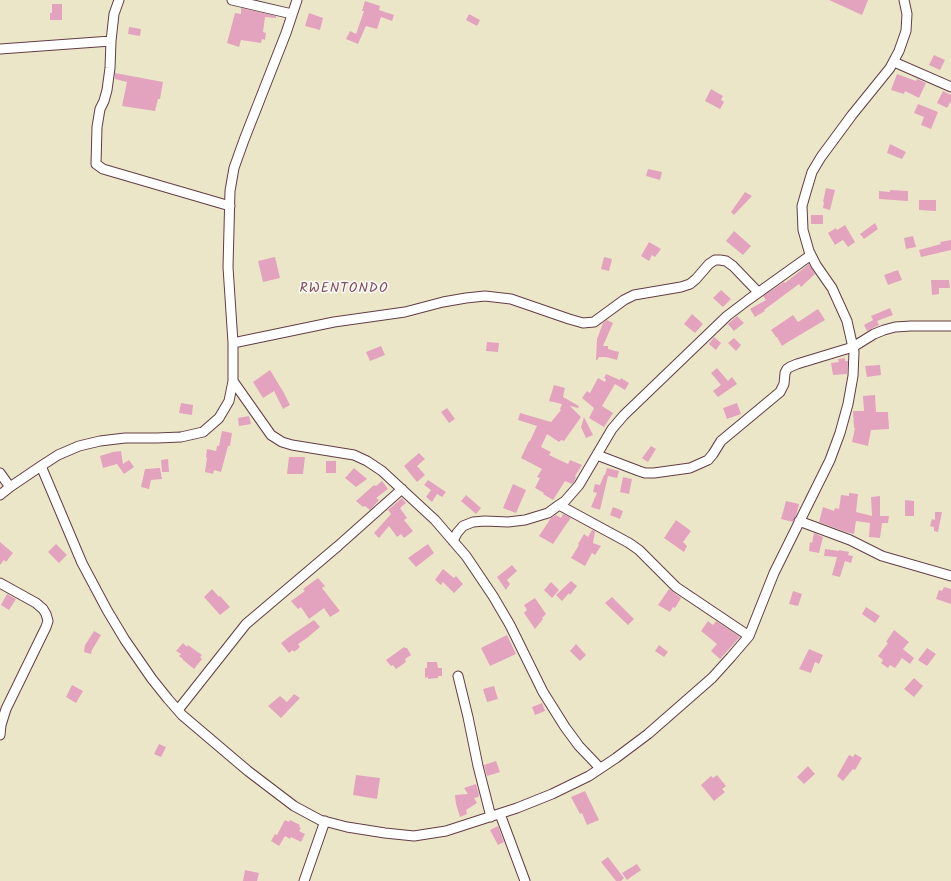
<!DOCTYPE html>
<style>
body{margin:0}
canvas{display:block;background:#ece6c9}
</style>
<canvas width="951" height="881"></canvas>
<script>
const context = document.querySelector('canvas').getContext('2d');
context.lineJoin = 'round';
function fill(path, color) {
  context.fillStyle = color;
  context.fill(path, 'evenodd');
}
function toPath(rows) {
  const path = new Path2D();
  for (const r of rows) {
    path.moveTo(r[0], r[1]);
    for (let i = 2; i < r.length; i += 2) path.lineTo(r[i], r[i + 1]);
  }
  return path;
}
function trace(path, color, width, dash) {
  context.strokeStyle = color;
  context.lineWidth = width;
  context.lineCap = dash ? 'butt' : 'round';
  context.setLineDash(dash || []);
  context.stroke(path);
}
function drawText(font, color, halo, rows, align = 'center') {
  context.font = font + ' Kalam,sans-serif';
  context.lineWidth = 3;
  context.setLineDash([]);
  context.textBaseline = 'middle';
  context.strokeStyle = halo;
  context.fillStyle = color;
  for (const [text, x, y, turn = 0] of rows) {
    context.save();
    context.translate(x, y);
    context.rotate((+turn || 0) * Math.PI / 180);
    context.textAlign = isNaN(turn) ? turn : align;
    if (halo) context.strokeText(text, 0, 0);
    context.fillText(text, 0, 0);
    context.restore();
  }
}
const building = toPath([
 [829,0,868,0,862,15],
 [365,1,380,6,379,10,394,15,392,21,381,17,377,29,366,26,358,44,346,39,350,31,356,34,364,11,362,11],
 [52,4,62,4,62,20,50,20,50,13,52,13],
 [241,8,276,16,276,18,265,17,263,32,266,33,265,40,262,39,261,43,241,40,239,47,227,43,235,13,241,14],
 [309,13,323,18,320,30,305,26],
 [469,14,480,20,477,26,466,20],
 [129,27,141,29,140,36,128,34],
 [934,55,945,60,940,70,929,65],
 [115,73,163,82,160,99,158,99,155,111,122,106,127,82,115,79],
 [897,74,916,81,917,79,926,83,919,98,905,91,904,94,891,90],
 [711,89,723,96,721,100,724,102,720,109,705,101],
 [943,91,951,95,951,101,947,108,937,103],
 [918,104,938,112,931,129,921,125,924,117,914,113],
 [890,144,906,152,902,159,887,153],
 [648,169,662,172,660,180,646,176],
 [826,188,835,190,830,210,823,208,824,202,823,202],
 [890,190,908,191,908,201,879,199,879,191,890,192],
 [745,192,752,196,734,215,731,212],
 [919,200,936,200,936,211,919,210],
 [811,215,823,215,823,224,811,224],
 [875,223,878,229,864,239,860,234],
 [845,225,855,242,848,247,843,240,835,245,828,233,836,228,837,230],
 [734,231,751,246,743,255,726,241],
 [913,236,916,247,906,249,904,238],
 [951,240,951,250,921,257,919,250,941,244,940,242],
 [649,242,661,249,655,257,652,255,649,261,641,256],
 [275,257,280,278,263,282,258,261],
 [604,257,612,259,609,271,601,269],
 [809,264,815,274,801,287,799,284,764,310,765,311,755,317,750,309,766,300,763,296,784,282,785,283],
 [898,270,902,280,888,285,884,275],
 [931,280,949,280,950,288,939,288,939,294,932,295],
 [721,290,731,299,723,307,713,298],
 [890,308,893,315,877,321,879,325,867,331,864,325,873,320,871,316],
 [818,309,825,320,788,342,782,346,777,337,776,337,771,330,793,315,798,322],
 [692,314,703,324,695,333,684,324],
 [737,316,744,323,734,331,728,324],
 [607,320,613,323,603,346,608,346,608,349,619,352,617,360,606,357,599,357,597,360,596,360,597,339,603,323],
 [714,337,721,343,716,350,709,344],
 [734,338,741,345,736,351,728,343],
 [487,342,499,343,498,352,486,351],
 [381,346,385,355,370,361,366,352],
 [845,358,845,361,848,361,847,374,833,375,831,363,839,362,838,359],
 [880,365,881,375,867,377,865,366],
 [717,368,728,381,732,377,737,384,718,397,713,391,721,385,711,373],
 [270,370,284,393,290,405,283,409,274,391,263,398,253,382],
 [606,374,620,380,621,378,629,383,625,390,615,384,602,406,613,413,604,427,589,418,594,408,582,398,587,391,590,393,598,378,605,382,606,379,604,378],
 [554,385,565,388,563,397,579,406,578,408,570,406,581,417,564,441,561,440,559,442,547,434,541,447,551,452,549,455,568,464,570,460,582,465,575,476,576,477,574,482,572,484,565,481,553,500,543,494,544,493,535,488,540,478,537,477,542,469,521,458,529,441,530,441,537,426,518,420,520,413,551,422,561,410,560,409,562,404,549,401],
 [875,395,876,412,888,412,889,429,871,430,868,446,852,442,855,428,854,428,853,411,864,411,863,396],
 [181,403,193,405,192,415,179,413],
 [737,403,741,414,727,419,723,408],
 [447,408,455,419,449,423,441,412],
 [249,416,251,424,239,426,238,418],
 [584,417,593,435,586,438,581,427],
 [222,431,232,433,230,446,228,446,221,472,214,470,213,474,205,472,207,458,206,457,207,449,216,451,217,446,219,446],
 [651,446,656,449,648,462,642,458],
 [121,451,123,464,129,460,134,467,124,474,117,464,103,468,100,456,113,452],
 [419,453,425,459,417,466,425,475,417,482,404,466],
 [289,457,305,457,303,474,287,474],
 [168,459,169,472,162,472,161,460],
 [326,461,336,461,336,473,326,473],
 [160,468,162,479,151,480,149,489,141,487,145,469],
 [354,468,367,479,356,487,345,478],
 [607,468,619,471,617,478,608,476,600,510,591,507,597,493,593,492,595,484,600,485,604,475,605,475],
 [623,477,632,479,629,494,620,492],
 [428,480,446,492,442,497,437,494,432,502,426,497,431,490,424,485],
 [382,481,388,489,376,498,379,500,370,510,365,506,363,507,356,501,374,485,376,486],
 [513,484,526,490,516,513,503,508],
 [849,493,858,494,856,512,872,516,871,497,880,496,880,516,889,516,888,523,882,523,880,538,869,537,870,523,856,521,854,534,846,532,819,522,823,507,834,511,835,508,839,509,841,495,849,496],
 [466,495,481,508,476,514,461,501],
 [402,498,406,503,400,508,407,518,404,520,413,531,404,538,401,534,397,537,389,526,379,538,374,533,391,514,388,510],
 [905,500,914,501,914,516,905,516],
 [786,501,799,504,796,516,793,522,781,519],
 [613,507,623,511,620,519,610,515],
 [935,512,942,512,938,532,934,531,934,527,930,526,932,519,935,520],
 [563,514,571,518,565,526,553,544,539,536,551,518,556,515,561,518],
 [676,520,691,531,683,542,687,546,684,552,664,538],
 [592,530,595,531,593,543,601,546,595,555,592,553,585,566,571,558,579,545,578,544,584,534,588,537],
 [814,533,823,537,819,553,809,551,810,542,812,543],
 [0,542,13,553,6,562,4,560,0,565],
 [56,544,67,555,59,563,48,552],
 [428,544,434,553,416,567,408,558],
 [825,549,839,551,839,550,849,552,848,555,853,556,851,563,845,561,840,577,832,575,837,557,824,556],
 [512,565,517,571,507,580,510,584,506,590,497,577],
 [443,569,454,578,456,576,463,584,454,593,443,582,441,585,435,580],
 [318,578,325,586,322,588,340,611,330,617,324,608,309,619,301,607,298,609,291,601,305,591,303,589],
 [571,581,577,586,570,595,569,593,562,601,556,595],
 [551,582,559,590,552,598,544,590],
 [944,587,951,589,951,604,936,599,939,590,942,591],
 [212,589,219,597,220,596,230,607,220,615,204,597],
 [669,589,681,598,675,608,673,607,670,612,658,605],
 [793,591,802,594,798,606,789,604],
 [7,594,16,599,9,610,1,605],
 [612,597,634,619,628,625,605,603],
 [535,598,546,614,542,618,543,619,535,629,524,613,527,610,524,605],
 [866,607,880,616,875,623,862,614],
 [314,620,320,627,307,638,298,644,300,647,294,652,293,650,289,653,281,643,293,634],
 [708,621,713,625,716,621,740,637,720,659,711,651,717,644,701,631],
 [894,630,909,642,903,649,914,658,910,664,902,658,895,668,890,665,888,668,881,663,883,660,878,656,888,643,886,642],
 [94,631,101,635,92,650,91,654,84,652,85,645],
 [507,635,516,654,490,666,481,648],
 [183,643,187,647,188,645,202,655,200,657,202,659,194,669,183,660,183,659,179,656,181,654,176,651],
 [576,644,586,655,580,661,570,651],
 [659,645,668,652,664,657,655,651],
 [404,647,405,648,407,648,411,655,405,659,406,662,396,669,393,665,391,666,386,660],
 [927,648,936,654,927,666,918,660],
 [809,649,823,655,819,664,815,662,811,673,799,669],
 [427,662,437,662,438,668,442,668,442,676,438,676,438,678,428,679,428,677,425,678,425,668,427,668],
 [914,678,923,686,914,697,904,689],
 [72,685,83,691,76,703,66,697],
 [494,686,498,699,487,702,483,689],
 [294,694,300,698,281,718,268,706,280,696,287,702],
 [542,703,545,711,535,715,532,707],
 [159,744,166,747,161,757,154,754],
 [855,754,862,758,855,770,853,769,843,781,837,776,849,755,853,757],
 [496,761,500,772,487,776,484,765],
 [808,766,815,774,804,784,797,777],
 [356,775,380,778,377,799,353,795],
 [717,775,726,786,722,789,725,792,714,801,701,785,711,776,713,778],
 [476,784,479,795,478,796,479,797,474,798,477,803,466,810,467,814,460,817,456,804,455,795,468,794,464,788],
 [585,791,599,820,587,825,582,813,580,814,571,797],
 [285,820,289,822,290,820,300,825,299,827,301,828,299,831,305,834,301,842,291,837,290,839,285,836,279,846,271,841,275,834,277,835],
 [498,826,504,842,498,845,490,830],
 [608,857,624,878,621,881,616,881,601,862],
 [637,864,641,870,627,880,622,873],
 [245,870,259,873,257,881,243,881]
]);
const street = toPath([
 [232,0,292,14],
 [111,41,110,68,107,90,104,101,100,109,97,127,96,164,103,169,230,206],
 [0,49,111,41,114,14,119,0],
 [894,62,951,87],
 [233,343,334,322,405,312,443,302,466,298,485,296,511,299,569,319,583,323,594,322,624,300,634,295,681,287,690,284,696,279,709,264,715,260,720,260,726,261,733,266,758,292],
 [233,381,271,435,282,442,292,445,354,455,367,461,382,471,435,520,466,556,493,596,510,625,543,692,565,727,579,746,600,768],
 [597,455,639,471,645,473,654,473,690,468,708,460,713,454,721,441,780,392,784,384,785,373,787,369,790,367,797,364,853,347,874,334,884,330,895,327,911,326,951,326],
 [41,466,82,563,107,610,125,640,152,679,168,699,182,715,248,771,294,806,320,820,347,827,385,833,414,836,446,831,517,808,552,794,589,776,616,758,648,734,712,678,731,657,749,636,774,573,830,460,840,433,848,404,853,376,854,352,847,321,832,288,816,265,809,251,803,230,802,206,806,192,812,172,821,157,852,115,890,68,899,51,906,31,907,14,904,0],
 [0,473,10,487],
 [0,495,10,487,41,466,58,455,79,446,100,441,125,438,157,438,181,437,203,432,219,418,229,401,233,381,233,343,228,267,230,191,234,168,244,140,286,33,297,0],
 [559,505,629,543,639,550,676,587,749,636],
 [799,521,850,540,882,556,951,576],
 [453,541,457,533,463,526,473,522,485,521,508,522,525,520,548,513,559,505,565,501,579,485,612,429,624,415,727,316,748,300,811,255],
 [0,583,36,603,43,609,46,614,48,621,46,627,6,709,1,725,0,735],
 [458,676,468,717,478,766,491,817],
 [178,710,246,624,338,546,402,489],
 [500,814,525,881],
 [304,881,325,821]
]);
const quarterNames = [
 ["RWENTONDO",344,290]
];
fill(building, '#e3a3be');
trace(street, '#623d43', 11);
trace(street, '#fff', 9);
context.letterSpacing = '1px';
drawText('14px', '#804d5e', '#fdfcf7', quarterNames);
context.letterSpacing = '0px';
</script>
